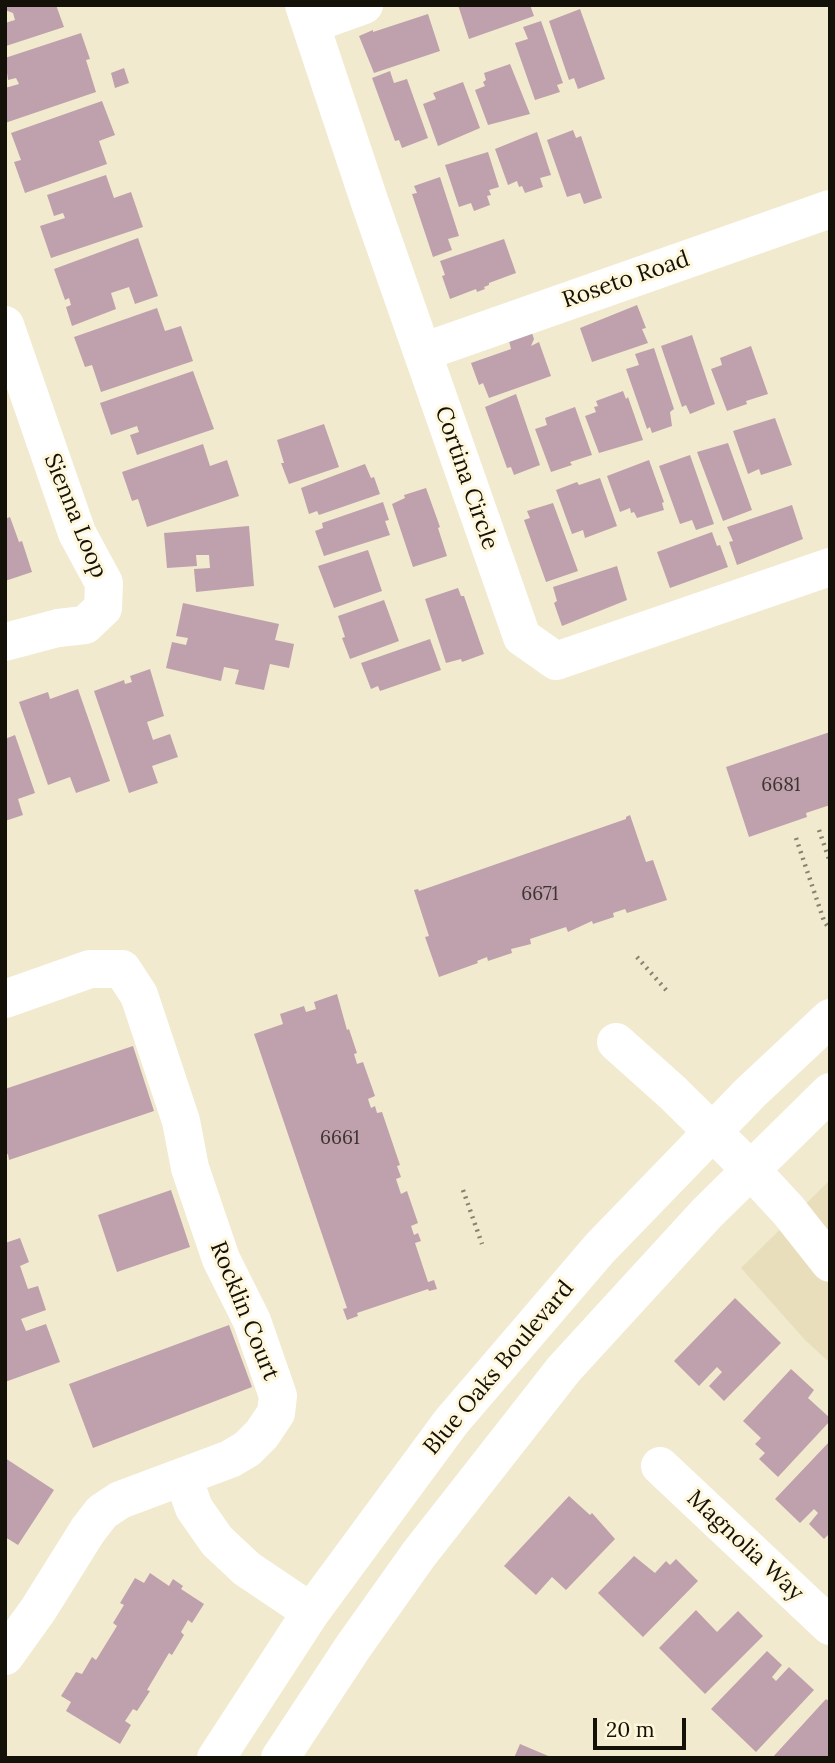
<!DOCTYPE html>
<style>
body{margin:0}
#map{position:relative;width:835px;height:1763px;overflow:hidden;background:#f1eace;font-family:Lora,serif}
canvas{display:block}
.frame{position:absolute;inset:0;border:7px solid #141108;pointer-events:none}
.scale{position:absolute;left:593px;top:1718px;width:93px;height:32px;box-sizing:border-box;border:4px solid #141108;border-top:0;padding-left:9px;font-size:21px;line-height:24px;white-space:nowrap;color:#141108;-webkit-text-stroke:5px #fff7db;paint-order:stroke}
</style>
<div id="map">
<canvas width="835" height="1763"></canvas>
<div class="frame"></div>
<div class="scale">20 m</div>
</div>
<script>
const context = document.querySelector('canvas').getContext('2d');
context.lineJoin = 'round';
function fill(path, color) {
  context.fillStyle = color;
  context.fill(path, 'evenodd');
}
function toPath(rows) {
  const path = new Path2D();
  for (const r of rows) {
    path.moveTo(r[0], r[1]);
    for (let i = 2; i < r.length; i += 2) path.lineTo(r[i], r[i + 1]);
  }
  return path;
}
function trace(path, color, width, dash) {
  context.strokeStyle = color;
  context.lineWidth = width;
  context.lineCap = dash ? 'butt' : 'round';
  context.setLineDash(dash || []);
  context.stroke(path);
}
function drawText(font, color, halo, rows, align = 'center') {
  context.font = font + ' Lora,serif';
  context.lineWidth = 6;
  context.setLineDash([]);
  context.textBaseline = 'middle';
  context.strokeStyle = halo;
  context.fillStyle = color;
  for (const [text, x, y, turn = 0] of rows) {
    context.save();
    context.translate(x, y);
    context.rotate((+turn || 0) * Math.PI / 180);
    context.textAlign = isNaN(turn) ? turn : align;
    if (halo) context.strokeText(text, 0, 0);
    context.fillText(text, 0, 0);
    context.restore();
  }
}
const built = toPath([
 [830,1180,830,1363,805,1340,741,1268]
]);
const building = toPath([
 [5,5,56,5,64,27,6,46,5,23,15,20,13,13,5,10],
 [458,5,530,5,534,16,469,39],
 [580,9,605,79,578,89,574,78,569,80,549,21],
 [428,14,440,51,374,73,359,36,373,30,373,32],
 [541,21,563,83,557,85,560,92,535,100,515,43,528,39,523,27],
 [81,33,90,59,86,60,96,92,5,123,5,88,19,84,16,78,8,80,5,58],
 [510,64,530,114,488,125,475,90,485,86,483,82,486,80,484,73],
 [124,68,129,83,115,88,111,73],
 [390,71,394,83,407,79,428,138,402,148,399,140,395,141,372,78],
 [463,82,480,128,438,146,423,104,436,99,433,93],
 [102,101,115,135,99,141,107,164,25,193,14,162,21,160,11,133],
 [573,130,576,138,581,136,602,198,584,204,580,193,567,197,547,140],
 [537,132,551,175,540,178,543,187,525,193,522,186,519,187,517,181,508,185,495,149],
 [488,152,499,187,489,190,491,195,487,196,490,205,474,211,471,203,459,207,445,165],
 [106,175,114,198,131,192,143,227,51,258,40,226,65,218,63,213,54,216,47,195],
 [440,177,459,236,448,239,452,250,433,257,412,194,417,193,414,186],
 [138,238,158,296,135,304,129,287,111,293,116,309,72,326,66,307,71,305,69,298,65,300,54,269],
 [504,239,516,273,489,283,489,285,484,287,485,289,477,292,476,289,450,299,442,276,445,275,440,261],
 [637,305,646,328,642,329,648,343,592,362,580,328],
 [157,308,165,331,181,326,193,361,101,392,92,365,85,367,74,337],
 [532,333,534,339,531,346,539,342,551,376,489,398,483,383,479,385,471,363,511,349,509,341],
 [692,335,715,404,690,414,686,405,682,407,661,346],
 [751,346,768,394,746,401,747,404,727,411,711,369,722,365,720,358],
 [654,348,674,409,670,412,672,426,652,433,650,427,647,429,626,369,639,365,635,354],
 [193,371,214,429,137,455,130,435,139,432,137,426,111,435,100,403],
 [623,391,626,399,628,397,643,440,599,453,585,416,596,412,594,407,598,406,596,401],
 [516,394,540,465,514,475,511,467,507,468,485,407],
 [575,407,592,455,570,462,572,465,551,472,535,429,547,425,545,418],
 [775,418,792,465,761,475,759,469,748,474,733,431],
 [324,424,339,467,289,484,281,463,284,463,277,440],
 [728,443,752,510,723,521,697,452],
 [203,444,210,466,227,460,239,496,147,527,138,499,132,501,122,472],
 [690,455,714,524,696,530,692,520,680,524,659,466],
 [649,460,664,502,662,503,664,510,637,518,634,512,631,513,630,508,620,512,607,476],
 [365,464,371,478,374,477,380,494,319,515,317,511,309,514,301,488],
 [600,478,617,526,585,538,583,530,572,534,556,490,577,482,579,485],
 [426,488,440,527,438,528,447,556,413,567,392,504,405,498,404,495],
 [383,502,389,520,385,521,390,535,324,556,315,531,323,528,322,523],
 [553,503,578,571,546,582,524,520,530,518,527,511],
 [792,505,803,539,737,565,729,542,733,541,727,527],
 [10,517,19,542,22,541,32,572,5,581,5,519],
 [249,526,254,586,196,592,194,569,210,568,209,555,196,555,197,566,167,568,164,533],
 [712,532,717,546,720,545,728,567,670,588,657,552],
 [368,550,382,591,334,608,318,566],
 [617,566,627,600,562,626,554,603,557,601,553,587],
 [458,588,461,596,464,596,484,654,462,662,461,659,446,663,425,599],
 [384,600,399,641,350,659,342,638,345,637,338,616],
 [183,603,279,624,275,640,294,644,289,668,270,664,264,690,235,684,239,670,224,667,221,681,166,668,172,642,186,645,188,638,176,636],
 [430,639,441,670,380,691,378,686,371,689,361,663],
 [150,669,164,716,147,722,153,740,170,734,178,757,152,766,158,783,129,793,94,691,124,680,125,684,132,682,130,676],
 [78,689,110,781,76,793,70,777,48,785,19,702,48,692,50,699],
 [830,732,830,805,806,813,807,817,749,837,726,767],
 [15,735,35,793,18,799,23,815,5,821,5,739],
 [630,815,646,862,653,860,667,900,627,913,625,909,613,913,614,917,593,924,592,921,568,932,566,927,530,939,531,944,511,949,512,953,488,961,487,957,477,961,478,963,439,977,425,937,429,936,414,890,418,889,419,891,626,819,626,817],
 [337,994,347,1030,349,1029,357,1053,354,1054,357,1064,363,1062,375,1096,368,1099,371,1108,375,1106,377,1113,382,1112,400,1165,397,1166,401,1177,396,1179,401,1194,407,1191,418,1223,411,1226,414,1235,418,1233,421,1241,415,1243,428,1282,434,1280,437,1289,429,1291,428,1289,357,1313,358,1316,347,1320,343,1309,347,1308,254,1034,283,1024,280,1014,304,1006,306,1012,316,1009,314,1002],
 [133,1046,154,1111,9,1160,8,1154,5,1155,5,1089],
 [171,1190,190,1247,117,1272,98,1215],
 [20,1238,29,1262,20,1266,28,1289,38,1286,46,1310,21,1319,26,1331,46,1324,60,1362,5,1382,5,1243],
 [735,1298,781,1343,724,1401,709,1386,722,1372,717,1367,699,1386,674,1361],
 [229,1325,252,1387,93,1448,69,1384],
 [791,1369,814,1390,808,1398,830,1418,830,1421,778,1477,759,1459,765,1453,755,1444,761,1438,743,1421],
 [830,1441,830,1533,824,1539,809,1524,818,1513,814,1509,800,1523,775,1499],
 [5,1458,54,1490,18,1545,5,1537],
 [569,1496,590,1515,592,1513,615,1539,566,1590,552,1577,536,1595,504,1566],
 [634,1556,655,1573,666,1561,670,1565,676,1559,698,1581,643,1637,598,1593],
 [150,1573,169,1586,173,1579,183,1586,181,1589,204,1604,192,1623,188,1620,181,1632,184,1635,172,1655,169,1653,147,1690,150,1691,137,1711,133,1709,125,1721,131,1725,120,1744,66,1711,71,1702,61,1696,76,1672,82,1674,92,1657,96,1660,117,1626,113,1623,124,1605,120,1603,135,1578,144,1583],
 [696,1610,717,1632,738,1611,763,1636,705,1694,659,1648],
 [767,1651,782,1665,772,1677,776,1681,789,1667,814,1690,756,1752,711,1709],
 [826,1699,830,1702,830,1758,772,1758],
 [520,1744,553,1758,514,1758]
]);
const path = toPath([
 [819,830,830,862],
 [796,838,824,921,830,930],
 [637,957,667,991],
 [463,1190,482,1244]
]);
const minor = toPath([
 [304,5,370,203,522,637,556,661,830,567],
 [311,24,364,5],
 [5,325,77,533,104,583,103,608,85,625,58,628,5,642],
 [423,352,830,209],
 [5,999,90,969,122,969,139,995,181,1121,190,1168,221,1259,252,1321,278,1396,276,1413,262,1434,247,1449,230,1459,120,1500,102,1512,88,1530,38,1610,5,1656],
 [616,1042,673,1093,750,1169,788,1210,830,1263],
 [660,1466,830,1626],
 [183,1477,194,1508,217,1541,247,1569,311,1612]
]);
const major = toPath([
 [216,1758,311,1612,451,1422,600,1248,750,1093,830,1018],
 [280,1758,353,1647,419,1554,564,1369,707,1213,830,1092]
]);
const numberNames = [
 ["6681",781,786],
 ["6671",540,895],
 ["6661",340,1139]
];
const streetNames = [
 ["Roseto Road",626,280,-19],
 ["Cortina Circle",466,478,71],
 ["Sienna Loop",75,516,68],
 ["Rocklin Court",244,1311,68],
 ["Blue Oaks Boulevard",499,1368,-50],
 ["Magnolia Way",745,1546,43]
];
fill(built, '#e8debb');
fill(building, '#bea1ac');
trace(path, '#888370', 4.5, [2, 5]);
trace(minor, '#fff', 38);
trace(major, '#fff', 38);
drawText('19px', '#3e3531', null, numberNames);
drawText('23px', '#141108', '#fff7db', streetNames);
</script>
